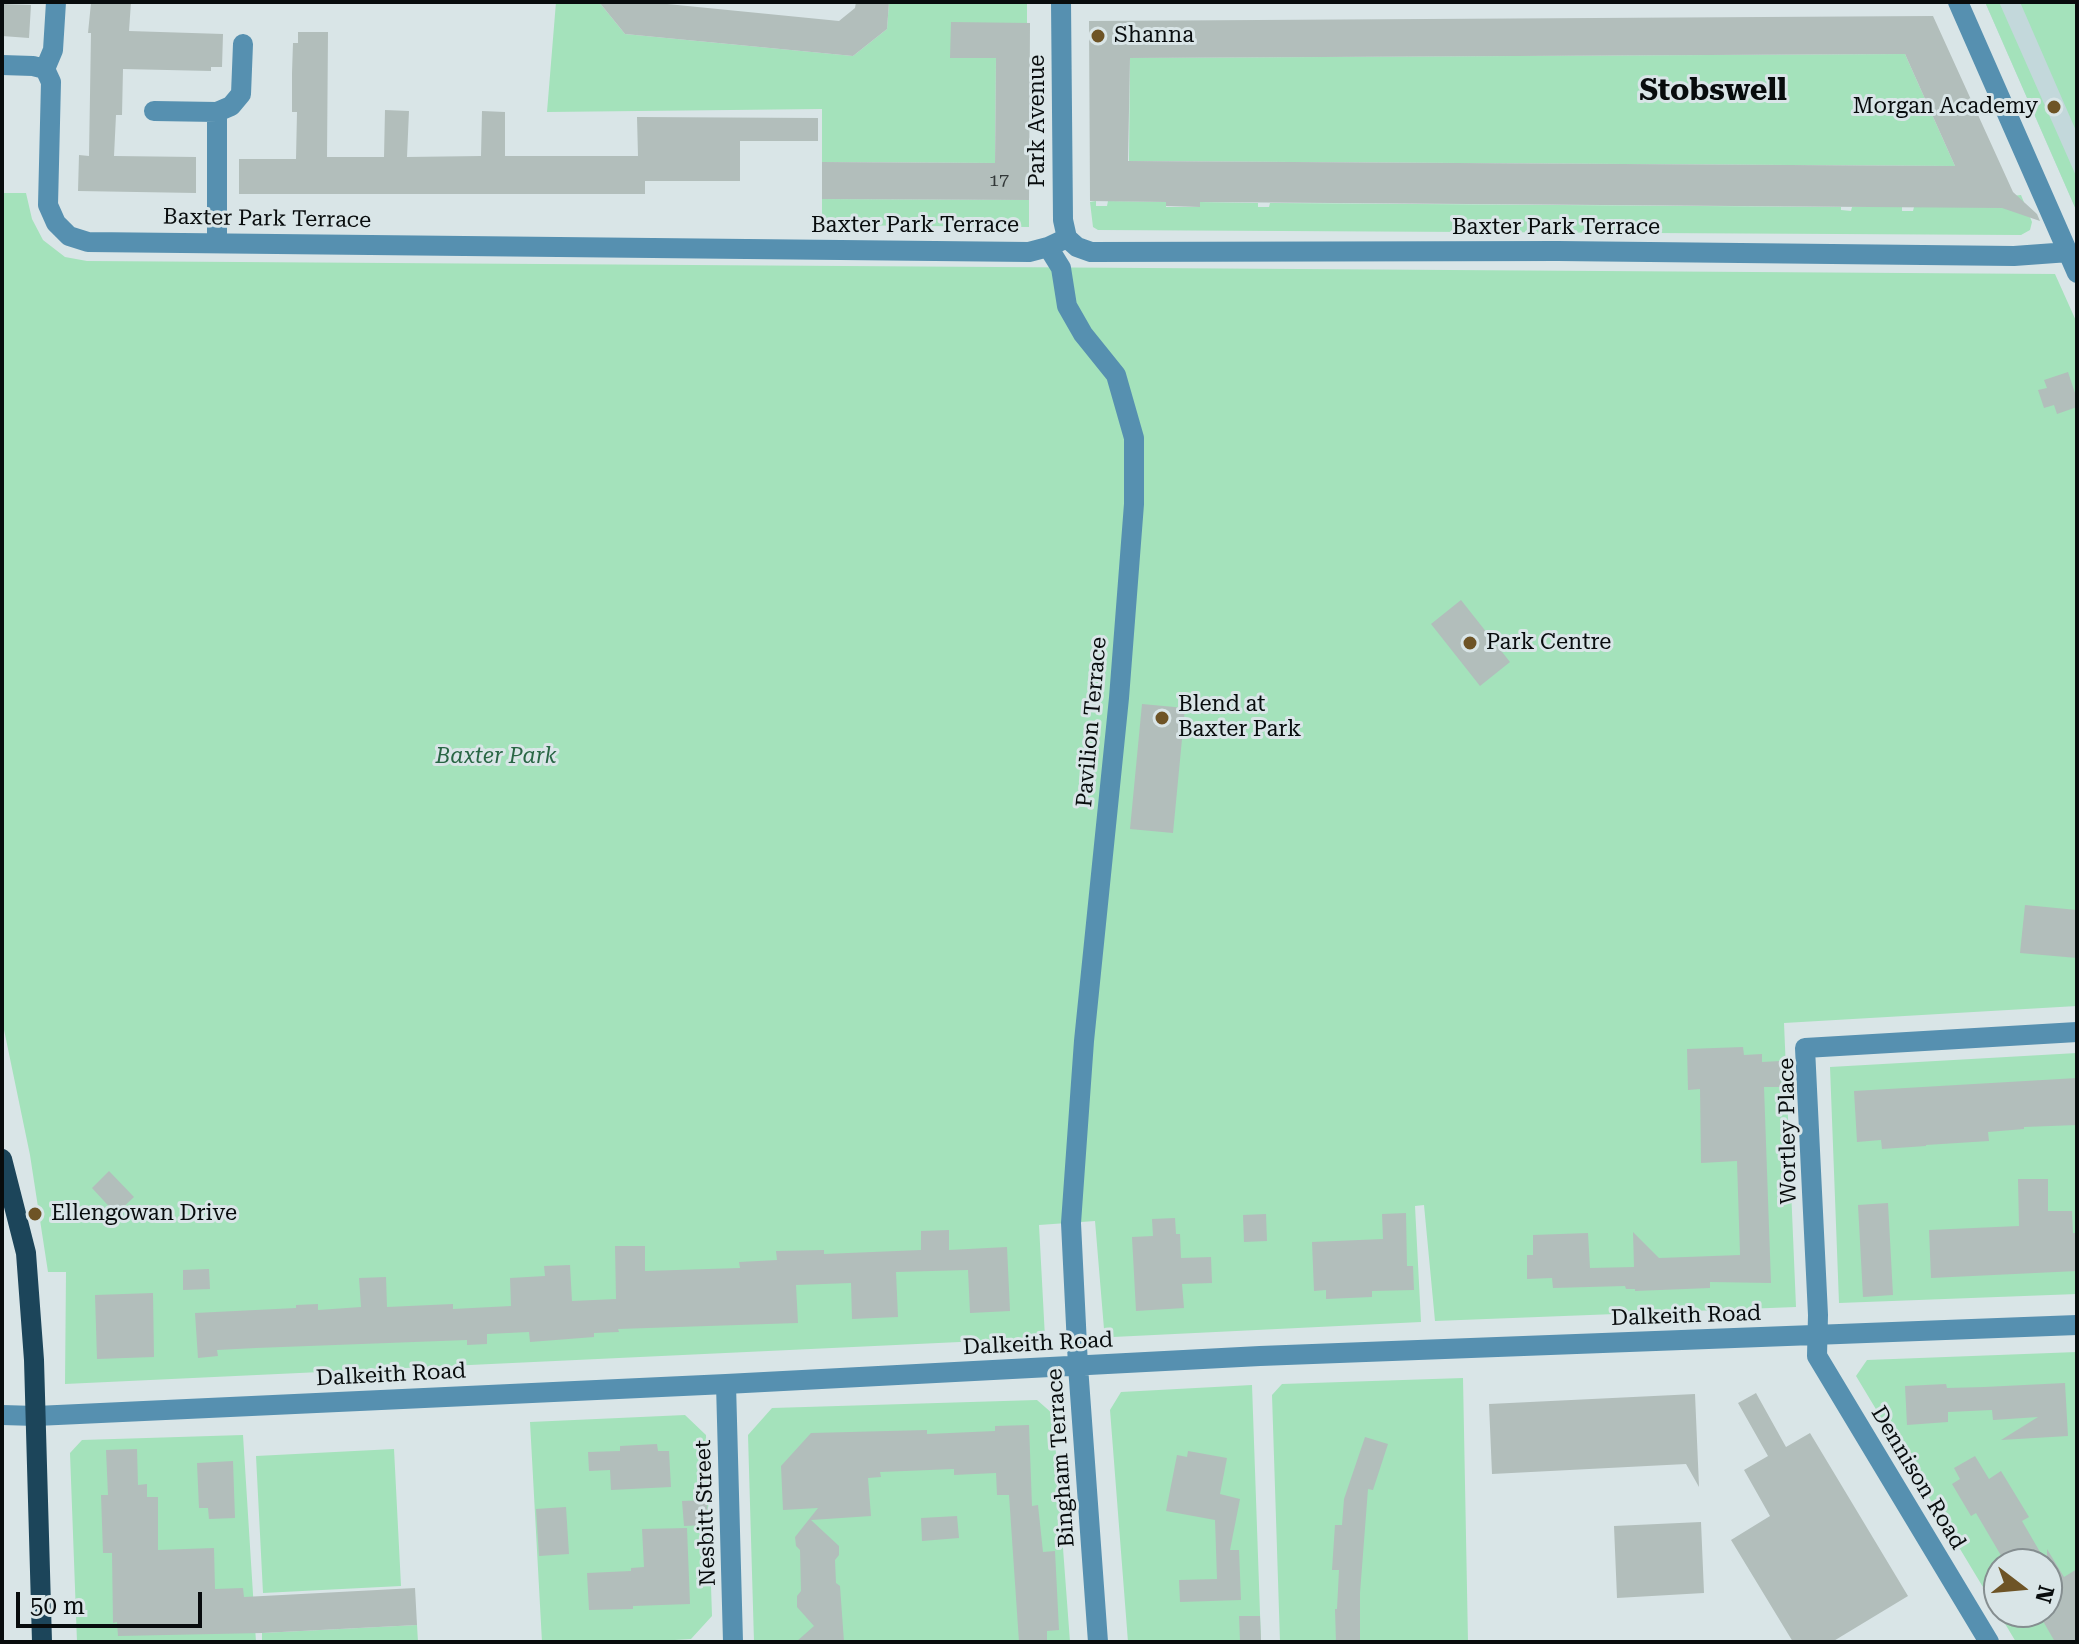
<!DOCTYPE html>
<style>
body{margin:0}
#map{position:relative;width:2079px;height:1644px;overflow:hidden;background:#d9e5e7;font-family:"Roboto Serif",serif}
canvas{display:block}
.frame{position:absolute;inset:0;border:4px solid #080c0d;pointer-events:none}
.north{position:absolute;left:1983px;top:1548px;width:80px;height:80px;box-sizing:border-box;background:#d9e5e7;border:2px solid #858e90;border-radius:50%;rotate:106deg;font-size:22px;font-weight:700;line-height:32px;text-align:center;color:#080c0d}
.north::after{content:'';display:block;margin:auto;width:28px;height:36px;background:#6e5426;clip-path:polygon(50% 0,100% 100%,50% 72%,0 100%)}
.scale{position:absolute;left:16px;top:1592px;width:186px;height:36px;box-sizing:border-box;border:4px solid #080c0d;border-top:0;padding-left:10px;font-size:24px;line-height:28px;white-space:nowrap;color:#080c0d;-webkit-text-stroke:6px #d9e5e7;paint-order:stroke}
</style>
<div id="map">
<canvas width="2079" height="1644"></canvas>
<div class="frame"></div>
<div class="north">N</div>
<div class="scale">50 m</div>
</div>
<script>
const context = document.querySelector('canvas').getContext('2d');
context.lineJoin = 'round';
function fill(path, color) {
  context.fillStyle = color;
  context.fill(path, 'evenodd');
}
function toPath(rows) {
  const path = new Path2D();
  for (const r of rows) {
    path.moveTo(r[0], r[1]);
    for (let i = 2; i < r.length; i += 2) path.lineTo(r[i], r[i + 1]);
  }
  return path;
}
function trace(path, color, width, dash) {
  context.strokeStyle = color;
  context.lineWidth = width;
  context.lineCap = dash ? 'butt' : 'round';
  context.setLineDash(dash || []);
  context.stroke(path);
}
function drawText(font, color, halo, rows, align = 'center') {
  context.font = font + ' "Roboto Serif",serif';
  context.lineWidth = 6;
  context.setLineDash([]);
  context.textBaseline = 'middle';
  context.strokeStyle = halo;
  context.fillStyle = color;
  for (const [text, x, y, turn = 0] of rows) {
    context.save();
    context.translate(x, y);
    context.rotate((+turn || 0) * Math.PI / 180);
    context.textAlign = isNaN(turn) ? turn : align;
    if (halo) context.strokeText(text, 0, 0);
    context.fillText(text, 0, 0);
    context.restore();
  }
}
const built = toPath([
 [1985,2,2077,2,2077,212]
]);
const green = toPath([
 [556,2,599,2,625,34,853,56,887,29,889,2,1027,2,1027,23,951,23,951,57,996,58,995,163,822,162,822,109,547,112],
 [1985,2,1999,2,2077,178,2077,212],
 [2020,2,2077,2,2077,133],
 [1905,54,1955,166,1129,161,1130,58],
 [2,193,26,193,32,219,43,240,65,257,87,261,2055,274,2077,323,2077,1006,1784,1023,1796,1307,1435,1321,1424,1205,1415,1206,1421,1322,1113,1337,1104,1329,1095,1221,1039,1225,1045,1338,65,1384,66,1272,48,1272,30,1155,2,1020],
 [2021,195,2032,222,2030,230,2021,235,1098,230,1093,227,1090,202,1096,201,1096,206,1107,206,1108,201,1166,202,1166,207,1200,207,1200,202,1258,203,1258,207,1269,207,1270,203,1275,203,1841,207,1841,210,1851,211,1852,207,1902,207,1902,211,1913,211,1914,207],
 [822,199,1029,200,1029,227,822,225],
 [2077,1053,2077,1294,1839,1303,1830,1067],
 [2077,1352,2077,1642,2016,1642,1856,1376,1867,1360],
 [1999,1564,2047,1564,2047,1612,1999,1612],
 [1463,1378,1468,1642,1280,1642,1272,1395,1282,1384],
 [1252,1385,1261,1642,1128,1642,1110,1410,1121,1392],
 [1037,1400,1053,1414,1070,1642,754,1642,748,1435,772,1408],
 [685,1415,706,1435,712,1616,691,1639,642,1642,542,1642,530,1422],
 [243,1435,256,1642,77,1642,70,1453,82,1440],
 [394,1449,401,1586,263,1593,256,1456],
 [417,1625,418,1642,262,1642,262,1633]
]);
const building = toPath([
 [98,2,131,2,129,31,223,34,222,67,211,67,211,71,123,69,122,115,116,115,114,156,196,157,196,193,78,191,79,155,89,156,91,33,88,33,91,3,98,4],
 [599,2,647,2,839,21,855,8,856,2,889,2,887,29,853,56,625,34],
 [2,4,31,5,29,38,2,36],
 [1933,16,2013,192,2037,214,2040,221,2002,208,1200,202,1200,207,1166,206,1166,202,1090,201,1089,21],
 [1905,54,1955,166,1128,161,1130,58],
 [951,22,1030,23,1029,200,822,199,822,162,995,163,996,58,950,58],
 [298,32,328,32,327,157,384,157,385,110,409,111,407,157,481,156,482,111,505,112,505,156,638,156,637,117,818,118,818,141,740,141,740,181,645,181,645,194,239,194,239,159,296,159,297,112,292,112,292,73,293,43,298,43],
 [2068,372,2077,399,2077,407,2057,414,2054,405,2044,408,2038,390,2047,388,2044,380],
 [1461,600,1510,662,1480,686,1431,624],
 [1142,704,1185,708,1173,833,1130,829],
 [2025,905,2077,910,2077,958,2020,953],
 [1743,1047,1744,1055,1762,1054,1762,1062,1780,1061,1781,1087,1764,1087,1771,1283,1710,1282,1710,1288,1635,1291,1635,1289,1626,1289,1625,1286,1553,1288,1552,1278,1527,1279,1527,1255,1533,1255,1533,1235,1588,1233,1590,1268,1634,1267,1633,1232,1659,1258,1740,1255,1737,1161,1701,1163,1700,1089,1688,1090,1687,1049],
 [2077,1078,2077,1125,2024,1127,2024,1129,1988,1132,1989,1141,1926,1145,1926,1146,1882,1149,1881,1140,1857,1142,1854,1091],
 [109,1171,134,1197,116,1214,92,1188],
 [2018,1179,2048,1179,2048,1211,2072,1211,2073,1233,2077,1233,2077,1271,1931,1278,1929,1230,2019,1226],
 [1888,1203,1893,1295,1863,1297,1858,1205],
 [1406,1213,1407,1266,1413,1266,1414,1290,1372,1291,1372,1297,1326,1299,1326,1290,1314,1291,1312,1242,1383,1239,1382,1214],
 [1266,1214,1267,1241,1244,1242,1243,1215],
 [1175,1218,1176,1234,1180,1234,1181,1258,1211,1257,1212,1283,1182,1284,1184,1308,1136,1311,1132,1237,1153,1236,1152,1219],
 [949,1230,949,1250,1007,1247,1010,1311,970,1313,968,1270,896,1272,898,1317,852,1319,851,1283,796,1285,798,1323,618,1329,619,1332,594,1333,594,1337,530,1342,529,1332,487,1334,487,1344,467,1345,467,1340,256,1348,217,1350,218,1356,198,1358,195,1313,296,1308,296,1305,318,1304,318,1310,361,1307,359,1278,386,1277,387,1307,453,1304,453,1309,511,1306,510,1278,545,1276,544,1266,570,1265,572,1301,616,1299,615,1246,645,1246,645,1271,740,1268,739,1262,777,1260,776,1251,824,1250,824,1254,921,1250,921,1231],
 [209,1269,210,1289,183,1290,183,1270],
 [153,1293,154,1357,97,1359,95,1295],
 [2065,1383,2068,1436,2001,1440,2038,1417,1993,1420,1992,1410,1948,1412,1948,1422,1907,1425,1905,1386,1946,1384,1947,1388,1984,1387],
 [1756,1393,1786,1447,1810,1433,1908,1596,1832,1642,1793,1642,1731,1540,1770,1516,1744,1470,1768,1456,1738,1403],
 [1695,1394,1699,1487,1686,1464,1492,1474,1489,1404],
 [1029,1425,1032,1506,1038,1505,1043,1552,1055,1551,1059,1630,1047,1631,1047,1642,1019,1642,1009,1495,997,1495,996,1473,954,1475,954,1469,880,1472,881,1477,868,1478,871,1516,811,1520,839,1546,839,1555,835,1560,836,1583,840,1586,844,1642,796,1642,814,1626,797,1607,797,1596,801,1591,800,1550,796,1546,795,1537,818,1508,783,1510,781,1466,811,1433,927,1430,927,1434,995,1431,995,1426],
 [1365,1437,1388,1444,1373,1490,1368,1489,1360,1593,1360,1642,1336,1642,1335,1609,1337,1609,1339,1570,1332,1570,1335,1525,1342,1525,1344,1499],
 [657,1444,658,1451,669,1451,671,1487,611,1490,610,1470,589,1471,588,1452,620,1451,620,1446],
 [137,1449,138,1485,147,1484,147,1497,158,1497,158,1550,214,1548,215,1589,243,1588,244,1597,415,1588,417,1625,262,1633,118,1636,117,1622,113,1623,112,1553,103,1553,101,1495,108,1495,106,1450],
 [1188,1451,1227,1458,1220,1494,1240,1499,1230,1550,1239,1550,1241,1600,1180,1602,1179,1580,1217,1579,1215,1520,1166,1511,1177,1455,1187,1457],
 [1975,1456,1989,1479,2001,1471,2029,1517,2022,1521,2047,1564,2047,1549,2064,1577,2077,1569,2077,1642,2055,1642,2043,1621,2047,1619,2047,1564,2006,1564,1976,1513,1971,1516,1952,1484,1960,1479,1954,1468],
 [233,1461,235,1518,209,1519,208,1508,199,1508,197,1463],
 [707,1500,708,1525,684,1526,682,1501],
 [566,1507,569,1554,539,1556,536,1509],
 [957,1516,959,1538,922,1541,921,1518],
 [1701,1522,1704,1593,1617,1598,1614,1526],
 [687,1528,690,1604,633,1606,633,1609,589,1610,587,1573,631,1571,631,1568,644,1567,642,1529],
 [1239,1616,1260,1616,1261,1640,1240,1641]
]);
const minor = toPath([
 [1061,2,1063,220,1067,238],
 [1958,2,2077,273],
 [2,65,33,66,45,69,51,82,48,205,56,223,69,236,88,242,1029,252,1048,247,1067,238,1077,247,1091,252,1558,251,2014,256,2069,252],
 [45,69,53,50,56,2],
 [154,111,217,112],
 [217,242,217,112,231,106,241,94,243,44],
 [1048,247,1061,268,1067,306,1083,334,1116,375,1134,438,1134,504,1119,698,1084,1041,1071,1223,1078,1366,1098,1642],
 [726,1384,733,1642],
 [2,1415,36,1416,726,1384,1260,1356,2077,1325],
 [1989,1642,1817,1356,1818,1315,1805,1048,2077,1032]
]);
const major = toPath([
 [2,1159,26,1253,34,1360,42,1642]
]);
const markers = [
 [1098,36,8,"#6e5426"],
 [2054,107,8,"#6e5426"],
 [1470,643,8,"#6e5426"],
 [1162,718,8,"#6e5426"],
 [35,1214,8,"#6e5426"]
];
const numberNames = [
 ["17",999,181]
];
const poiNames = [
 ["Shanna",1114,36],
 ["Morgan Academy",2038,107,"right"],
 ["Park Centre",1486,643],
 ["Blend at",1178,705],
 ["Baxter Park",1178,730],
 ["Ellengowan Drive",51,1214]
];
const streetNames = [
 ["Park Avenue",1038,121,-90],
 ["Baxter Park Terrace",267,219,1],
 ["Baxter Park Terrace",915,226],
 ["Baxter Park Terrace",1556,228],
 ["Pavilion Terrace",1092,722,-85],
 ["Wortley Place",1788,1131,-91],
 ["Dalkeith Road",1686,1316,-2],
 ["Dalkeith Road",1038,1344,-3],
 ["Dalkeith Road",391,1375,-3],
 ["Bingham Terrace",1061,1458,-94],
 ["Dennison Road",1918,1478,59],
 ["Nesbitt Street",706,1513,-92]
];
const parkNames = [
 ["Baxter Park",496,757]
];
const districtNames = [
 ["Stobswell",1713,91]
];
fill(built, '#c3d8db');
fill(green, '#a4e2bb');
fill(building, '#b2bebb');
trace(minor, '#5690b0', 20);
trace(major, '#1c455a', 20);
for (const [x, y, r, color] of markers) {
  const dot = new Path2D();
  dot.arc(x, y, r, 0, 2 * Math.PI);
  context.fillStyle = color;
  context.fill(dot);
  trace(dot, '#d9e5e7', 3);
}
drawText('18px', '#323838', null, numberNames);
drawText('22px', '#080c0d', '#d9e5e7', poiNames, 'left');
drawText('22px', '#080c0d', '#d9e5e7', streetNames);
drawText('italic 22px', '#286644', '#d9e5e7', parkNames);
drawText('bold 30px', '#080c0d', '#d9e5e7', districtNames);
</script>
